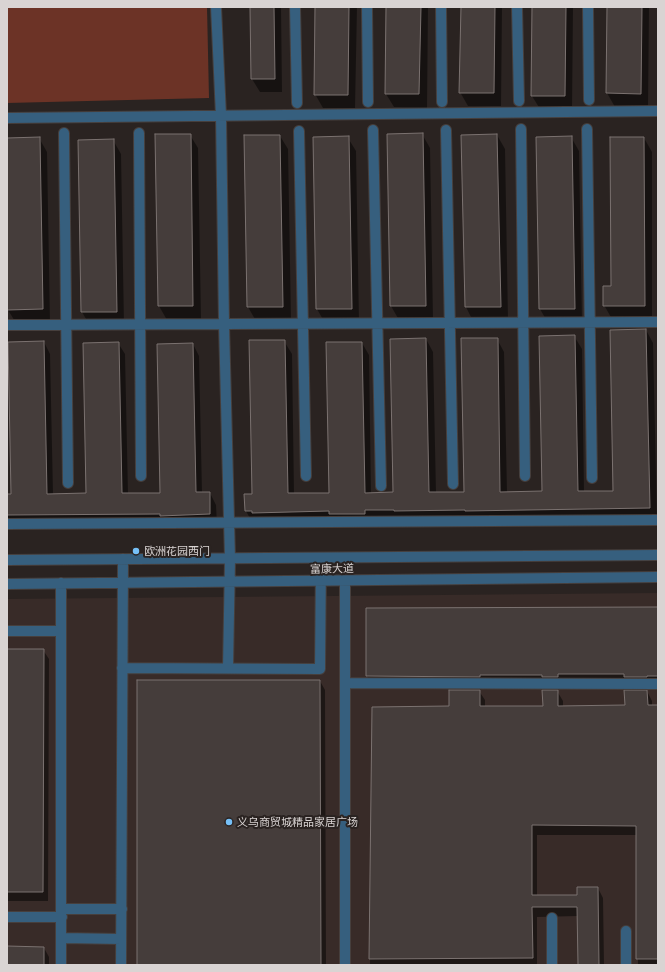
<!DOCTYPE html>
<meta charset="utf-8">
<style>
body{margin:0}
#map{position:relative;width:665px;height:972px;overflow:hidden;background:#2a2321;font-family:Lato,sans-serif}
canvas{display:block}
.frame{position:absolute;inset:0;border:8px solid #d9d4d3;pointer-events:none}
</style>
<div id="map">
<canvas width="665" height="972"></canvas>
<div class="frame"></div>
</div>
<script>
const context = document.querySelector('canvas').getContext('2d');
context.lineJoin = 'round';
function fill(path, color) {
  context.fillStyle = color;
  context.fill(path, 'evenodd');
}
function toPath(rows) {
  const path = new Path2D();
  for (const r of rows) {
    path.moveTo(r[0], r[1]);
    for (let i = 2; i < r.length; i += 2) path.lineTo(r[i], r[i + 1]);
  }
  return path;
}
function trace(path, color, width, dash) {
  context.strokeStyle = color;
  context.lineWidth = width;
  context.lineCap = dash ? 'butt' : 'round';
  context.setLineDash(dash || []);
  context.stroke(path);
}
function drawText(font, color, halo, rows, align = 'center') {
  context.font = font + ' Lato,"Noto Sans SC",sans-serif';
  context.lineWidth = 4;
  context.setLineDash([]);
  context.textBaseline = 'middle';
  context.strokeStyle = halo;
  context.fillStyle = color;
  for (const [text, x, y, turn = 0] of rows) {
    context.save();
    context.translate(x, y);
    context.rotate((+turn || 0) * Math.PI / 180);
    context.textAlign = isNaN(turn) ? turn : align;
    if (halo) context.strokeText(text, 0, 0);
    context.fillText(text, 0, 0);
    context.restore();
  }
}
const built = toPath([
 [658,593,658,965,7,965,7,599]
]);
const green = toPath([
 [7,7,207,7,209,98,7,103]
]);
const shadow = toPath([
 [251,7,281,7,282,92,260,92,252,79],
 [316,7,357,7,355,108,323,108,315,94],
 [387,7,428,7,427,108,394,107,386,94],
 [462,7,502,7,501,106,468,106,460,92],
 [533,7,573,7,572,110,540,109,532,96],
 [608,7,649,7,648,107,615,107,607,93],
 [422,134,430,148,433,319,399,320,391,306],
 [156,135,190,135,198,148,201,319,167,320,159,306],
 [497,135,505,149,508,320,473,321,466,307],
 [245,136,280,136,288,149,291,320,256,321,248,307],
 [571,137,579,151,582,322,548,323,540,309,537,138],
 [39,138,47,152,50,323,16,323,8,310,7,139],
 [314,138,348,138,356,151,359,322,325,323,317,309],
 [644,138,652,152,652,319,612,319,604,305,612,287],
 [113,140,121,154,124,325,90,326,82,312],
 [646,330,653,343,657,520,253,524,246,511,245,495,253,494,284,341,292,354,294,494,330,494,362,343,369,355,371,494,394,493,426,339,433,352,436,493,465,493,497,339,504,352,507,492,543,492,574,336,582,349,584,492,614,492],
 [44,342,50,354,53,494,87,494,118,343,125,354,128,494,161,494,193,344,199,356,202,493,210,493,216,505,217,525,7,527,7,495,12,495],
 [658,608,658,685,372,685,367,676],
 [7,650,43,650,49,659,48,901,7,901],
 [320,681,325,690,326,965,138,965],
 [479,691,485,700,485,707,544,707,557,691,563,701,563,706,626,706,647,691,652,701,652,706,658,706,658,965,638,965,637,835,537,835,537,896,578,896,598,888,603,898,604,965,579,965,578,916,537,917,537,965,370,965,373,708,450,707],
 [7,947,44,948,49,957,49,965,7,965]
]);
const building = toPath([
 [250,7,274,7,275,79,251,79,250,7],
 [315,7,349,7,348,95,314,95,315,7],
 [386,7,421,7,419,94,385,94,386,7],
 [461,7,495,7,494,93,459,93,461,7],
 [532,7,566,7,565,96,531,96,532,7],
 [607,7,642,7,641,94,606,93,607,7],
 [423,133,426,306,390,306,387,134,423,133],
 [155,134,191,134,193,306,158,306,155,134],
 [497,134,501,307,465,307,461,135,497,134],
 [244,135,280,135,283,307,247,307,244,135],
 [349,136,352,309,316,309,313,137,349,136],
 [572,136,575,309,539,309,536,137,572,136],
 [40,137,43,309,7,310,7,138,40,137],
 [610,137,644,137,645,306,603,306,603,286,611,286,610,137],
 [114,139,117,312,81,312,78,140,114,139],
 [646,329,650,508,465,511,465,510,394,511,394,510,365,510,365,514,329,514,329,511,252,513,252,511,245,511,244,494,252,494,249,340,285,340,288,493,329,493,326,342,362,342,365,493,393,492,390,339,426,338,429,492,464,492,461,338,498,338,500,492,542,491,539,336,575,335,578,491,613,491,610,330,646,329],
 [44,341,47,494,86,493,83,343,119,342,122,493,160,493,157,344,193,343,196,492,210,492,210,514,160,516,160,514,7,515,7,494,11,494,8,342,44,341],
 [658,607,658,676,647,676,647,677,624,677,624,674,558,674,558,677,542,677,542,675,480,675,480,677,366,676,366,608,658,607],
 [7,649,44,649,43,892,7,892,7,649],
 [137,680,320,680,321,965,137,965,137,680],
 [449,690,480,690,480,706,543,706,542,690,558,690,558,706,625,705,624,690,647,690,648,705,658,705,658,959,636,959,636,826,532,825,532,895,577,895,577,887,598,887,599,965,578,965,577,907,532,907,533,958,369,959,372,707,449,706,449,690],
 [7,946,44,947,44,965,7,965,7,946]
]);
const minor = toPath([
 [216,7,221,116,224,324,230,559,228,668],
 [295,7,297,103],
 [367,7,368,102],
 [441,7,442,102],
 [517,7,519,101],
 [588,7,589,100],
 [7,118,658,111],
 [521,129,525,476],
 [587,129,592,478],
 [373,130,381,486],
 [446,130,453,484],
 [299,131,306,476],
 [64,133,68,483],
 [139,133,141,476],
 [7,325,658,322],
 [7,524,658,520],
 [7,560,658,555],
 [345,581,345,965],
 [61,583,61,965],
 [7,584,658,577],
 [7,631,61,631],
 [122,668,320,669,321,558],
 [346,683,658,684],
 [62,909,122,909],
 [7,917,62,917],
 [552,918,552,965],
 [62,938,121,939],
 [121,965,123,559],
 [626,965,626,931]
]);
const markers = [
 [136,551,4,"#76c0f7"],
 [229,822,4,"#76c0f7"]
];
const poiNames = [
 ["欧洲花园西门",144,551],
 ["义乌商贸城精品家居广场",237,822]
];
const streetNames = [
 ["富康大道",332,569,-1]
];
fill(built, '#382b28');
fill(green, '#6c3326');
fill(shadow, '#0007');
fill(building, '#453d3b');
trace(building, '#7b7270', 1);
trace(minor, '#463f3d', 12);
trace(minor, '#365f7e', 10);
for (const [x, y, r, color] of markers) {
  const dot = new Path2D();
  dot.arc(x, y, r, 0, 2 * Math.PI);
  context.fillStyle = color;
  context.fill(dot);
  trace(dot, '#2a2321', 1.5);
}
drawText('11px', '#d9d4d3', '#2a2321', poiNames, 'left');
drawText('11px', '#d9d4d3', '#2a2321', streetNames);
</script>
